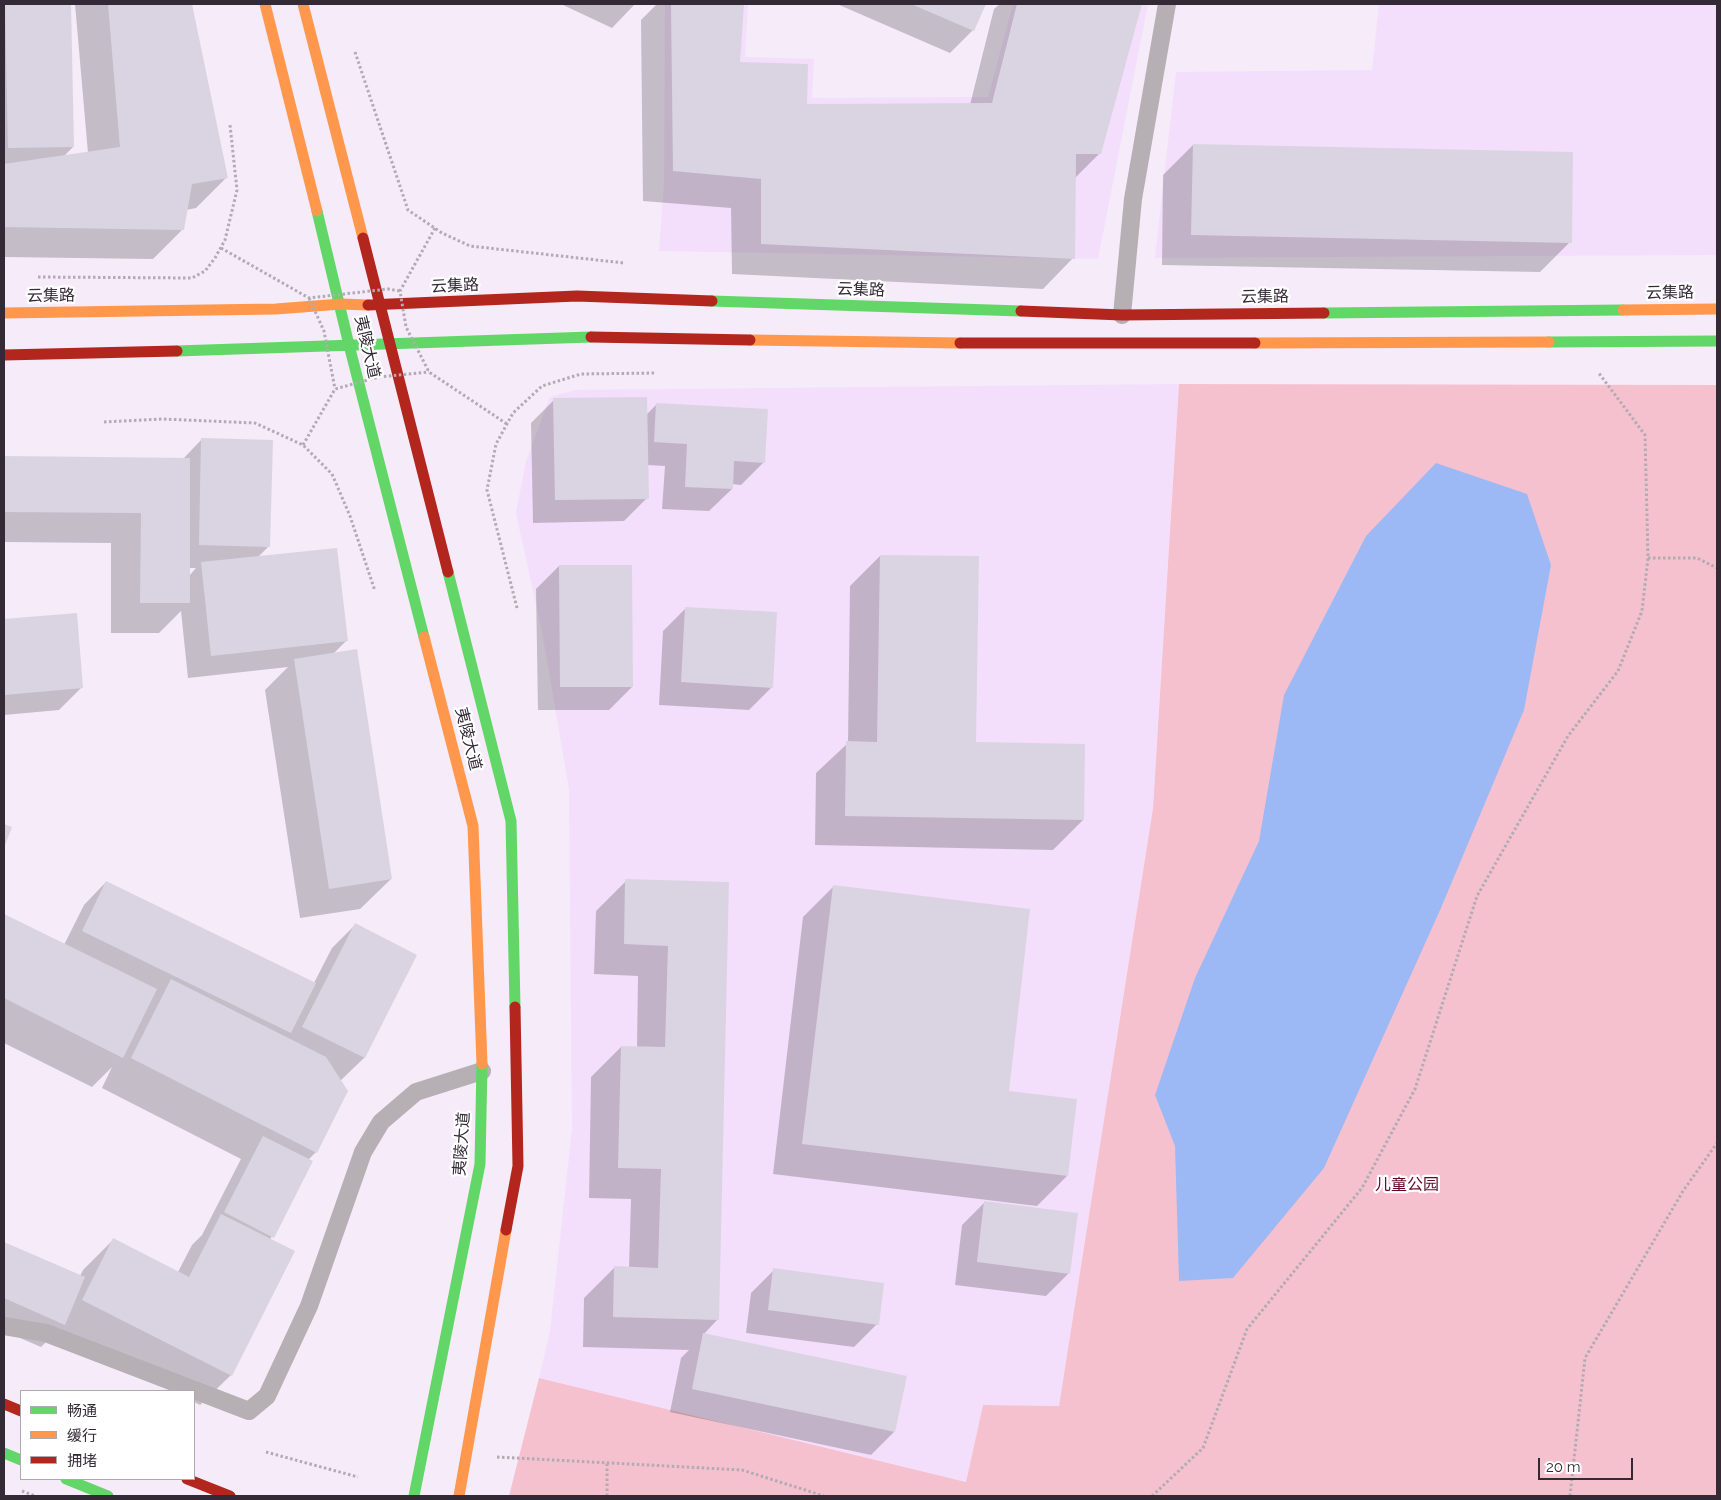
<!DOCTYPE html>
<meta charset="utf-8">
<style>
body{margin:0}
#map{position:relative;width:1721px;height:1500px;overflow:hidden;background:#f5ebf9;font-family:Raleway,"Noto Sans SC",sans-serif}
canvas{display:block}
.frame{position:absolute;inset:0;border:5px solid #332a36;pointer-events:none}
.legend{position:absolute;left:20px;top:1390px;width:175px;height:90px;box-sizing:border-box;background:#fff;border:1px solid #adaaaf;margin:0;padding:6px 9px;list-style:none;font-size:15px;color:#332a36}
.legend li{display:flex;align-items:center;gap:10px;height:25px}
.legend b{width:25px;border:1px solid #adaaaf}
.scale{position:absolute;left:1538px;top:1458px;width:95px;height:22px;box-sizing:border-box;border:2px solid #332a36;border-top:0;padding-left:6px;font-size:15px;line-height:18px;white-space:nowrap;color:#332a36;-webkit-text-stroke:4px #fff;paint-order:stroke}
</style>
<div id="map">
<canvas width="1721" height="1500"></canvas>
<div class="frame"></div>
<ul class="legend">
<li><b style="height:6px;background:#63d668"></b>畅通</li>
<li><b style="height:6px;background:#ff974d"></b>缓行</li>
<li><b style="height:6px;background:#b3261e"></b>拥堵</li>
</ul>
<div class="scale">20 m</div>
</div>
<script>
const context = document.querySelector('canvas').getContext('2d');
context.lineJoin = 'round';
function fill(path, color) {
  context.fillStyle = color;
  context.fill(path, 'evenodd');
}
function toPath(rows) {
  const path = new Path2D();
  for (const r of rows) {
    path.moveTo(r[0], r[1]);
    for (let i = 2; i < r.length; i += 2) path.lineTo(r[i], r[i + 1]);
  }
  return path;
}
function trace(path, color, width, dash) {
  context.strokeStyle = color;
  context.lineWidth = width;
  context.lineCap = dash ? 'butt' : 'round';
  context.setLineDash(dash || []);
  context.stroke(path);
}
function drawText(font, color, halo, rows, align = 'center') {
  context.font = font + ' Raleway,"Noto Sans SC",sans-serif';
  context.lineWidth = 4.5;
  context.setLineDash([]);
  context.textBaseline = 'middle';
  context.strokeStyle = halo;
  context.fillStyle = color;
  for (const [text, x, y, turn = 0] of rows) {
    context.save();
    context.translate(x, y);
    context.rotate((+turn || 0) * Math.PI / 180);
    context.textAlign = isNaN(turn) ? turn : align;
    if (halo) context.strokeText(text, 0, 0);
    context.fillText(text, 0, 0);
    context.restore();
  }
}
const built = toPath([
 [665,4,748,4,745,57,814,59,812,98,988,97,1013,4,1148,4,1098,259,659,251,664,181],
 [1379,4,1717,4,1717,255,1155,258,1176,72,1372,70],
 [1179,384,1153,808,1059,1406,983,1405,966,1482,539,1378,550,1331,572,1129,569,789,542,632,516,513,526,461,550,397,576,390]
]);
const green = toPath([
 [1179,384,1717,385,1717,1496,509,1496,539,1378,966,1482,983,1405,1059,1406,1153,808]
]);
const water = toPath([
 [1436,463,1527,494,1551,565,1524,710,1441,908,1324,1168,1233,1278,1179,1281,1175,1146,1155,1095,1195,978,1259,841,1284,695,1366,536]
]);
const shadow = toPath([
 [4,4,70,4,73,147,64,156,88,153,75,4,190,4,226,178,196,208,186,210,183,229,153,259,4,257],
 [561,4,635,4,612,28],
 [657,4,743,4,738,63,806,105,970,105,994,9,1000,4,1140,5,1100,153,1075,178,1073,258,1043,289,732,274,731,208,643,201,641,20],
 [837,4,985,4,973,30,950,53],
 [1193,145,1570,242,1540,272,1162,265,1163,175],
 [554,400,646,415,657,404,764,462,741,485,732,484,732,489,709,511,662,509,665,466,647,465,647,498,624,521,533,523,531,423],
 [202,439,269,546,258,557,347,640,333,654,391,879,360,909,300,918,265,690,288,667,188,678,181,611,159,633,111,633,111,543,4,542,4,458,183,459],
 [189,568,196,568,189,576],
 [880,556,975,743,1083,820,1053,850,815,845,816,773,848,743,850,586],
 [559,566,632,687,609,710,538,710,536,589],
 [686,608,772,687,749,710,659,705,663,631],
 [75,615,82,687,59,710,4,715,4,620],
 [626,881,728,883,718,1319,703,1335,906,1377,894,1432,871,1455,670,1412,681,1358,689,1350,583,1347,584,1298,614,1268,629,1268,631,1199,589,1198,591,1077,621,1047,637,1047,638,976,594,974,596,911],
 [106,882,314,983,332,948,355,925,416,956,364,1058,340,1081,316,1152,308,1160,270,1240,231,1375,200,1405,194,1402,194,1391,56,1332,41,1347,4,1331,4,1243,80,1276,83,1270,113,1240,178,1272,192,1245,202,1235,241,1159,102,1088,112,1067,92,1087,4,1043,4,916,64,945,84,905],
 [833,887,1067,1176,1037,1206,773,1174,803,917],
 [985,1202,1069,1273,1046,1296,955,1285,962,1225],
 [774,1270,877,1324,854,1347,746,1333,751,1293]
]);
const building = toPath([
 [5,4,71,4,74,147,8,148],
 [108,4,192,4,228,178,192,184,184,230,4,227,4,164,120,147],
 [671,4,744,4,740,62,808,64,807,104,992,103,1017,4,1142,4,1101,154,1076,154,1075,259,761,244,761,179,673,171],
 [911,4,986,4,974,31],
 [1193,144,1573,152,1572,243,1191,235],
 [647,397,649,499,555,500,553,398],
 [656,403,768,409,765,463,734,461,733,489,685,487,687,444,654,442],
 [201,438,273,440,270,547,199,545],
 [4,456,190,458,190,603,140,603,141,513,4,512],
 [337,548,348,641,211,656,201,562],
 [880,555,979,556,976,742,1085,744,1084,820,845,816,846,741,877,742],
 [559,565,632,565,633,687,560,687],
 [685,607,777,612,773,688,681,682],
 [77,613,83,688,4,695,4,619],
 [357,649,392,879,329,889,294,659],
 [4,824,12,827,4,848],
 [625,879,729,882,719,1320,613,1317,614,1266,658,1268,661,1169,618,1168,621,1046,665,1047,668,946,624,944],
 [106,881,316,983,291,1033,82,931],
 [833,885,1030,909,1009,1091,1077,1099,1068,1176,802,1144],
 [4,914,157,989,123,1058,4,998],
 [355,923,417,955,365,1058,302,1027],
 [171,979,326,1057,348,1091,317,1153,131,1058],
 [263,1136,313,1161,274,1238,224,1212],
 [984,1201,1078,1213,1070,1274,977,1262],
 [221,1214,295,1251,232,1376,82,1300,113,1238,189,1277],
 [4,1242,85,1277,65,1325,4,1298],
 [773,1268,884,1283,879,1325,768,1310],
 [703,1333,907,1376,895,1432,692,1389]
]);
const path = toPath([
 [355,52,408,210,442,233,470,246,624,263],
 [38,277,192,278,205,271,215,258,225,240,237,190,230,125],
 [104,422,162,419,255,423,303,445,332,474,350,516,375,591],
 [1648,558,1697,558,1717,568],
 [517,608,487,490,496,444,513,413,542,386,581,374,656,373],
 [266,1452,358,1477],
 [497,1457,742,1470,824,1496],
 [22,1491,35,1496],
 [607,1496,607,1463],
 [1152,1496,1203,1448,1247,1329,1362,1188,1415,1089,1477,896,1568,736,1618,671,1642,611,1648,558,1645,435,1598,372],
 [1570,1496,1585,1358,1683,1191,1717,1143]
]);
const lane = toPath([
 [1122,315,1133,199,1167,4],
 [4,1326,46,1333,249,1411,267,1396,309,1306,363,1152,381,1122,416,1092,482,1071]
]);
const fast = toPath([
 [317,211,349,345,424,637],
 [712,301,1021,311],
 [1324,313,1623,310],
 [1549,342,1717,341],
 [177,351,591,337],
 [448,572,511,821,515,1007],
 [4,1453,21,1460],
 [66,1479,108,1496],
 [414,1496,480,1164,482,1064]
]);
const slow = toPath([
 [265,4,317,211],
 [303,4,363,238],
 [1623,310,1717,309],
 [4,313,276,309,341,304,368,305],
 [750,340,960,343],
 [1255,343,1549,342],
 [424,637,473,826,482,1064],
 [459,1496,506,1230]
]);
const jam = toPath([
 [363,238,448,572],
 [368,305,577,296,712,301],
 [1021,311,1122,315,1324,313],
 [591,337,750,340],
 [960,343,1255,343],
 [4,355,177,351],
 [506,1230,518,1166,515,1007],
 [4,1404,21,1411],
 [187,1479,230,1496]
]);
const pathBridge = toPath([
 [435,228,400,291,406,327,429,372,507,424],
 [221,248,309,298,388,289,400,291],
 [309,298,324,331,335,389],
 [303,445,335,389,379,377,429,372]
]);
const streetNames = [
 ["云集路",455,286,-3],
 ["云集路",861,290,2],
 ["云集路",1670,293,-1],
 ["云集路",51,296,-1],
 ["云集路",1265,297,-1],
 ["夷陵大道",367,347,77],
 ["夷陵大道",468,739,76],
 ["夷陵大道",462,1144,-86]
];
const parkNames = [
 ["儿童公园",1407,1185]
];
fill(built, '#f3dffb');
fill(green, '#f6c1cf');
fill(water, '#9cb9f6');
fill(shadow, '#0003');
fill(building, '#dad4e2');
trace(path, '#b1abb2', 3, [2.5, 2.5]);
trace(lane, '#b6b0b4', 18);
trace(fast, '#63d668', 11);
trace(slow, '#ff974d', 11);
trace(jam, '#b3261e', 11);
trace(pathBridge, '#b1abb2', 3, [2.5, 2.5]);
drawText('16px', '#332a36', '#fff', streetNames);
drawText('16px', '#660628', '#fff', parkNames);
</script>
